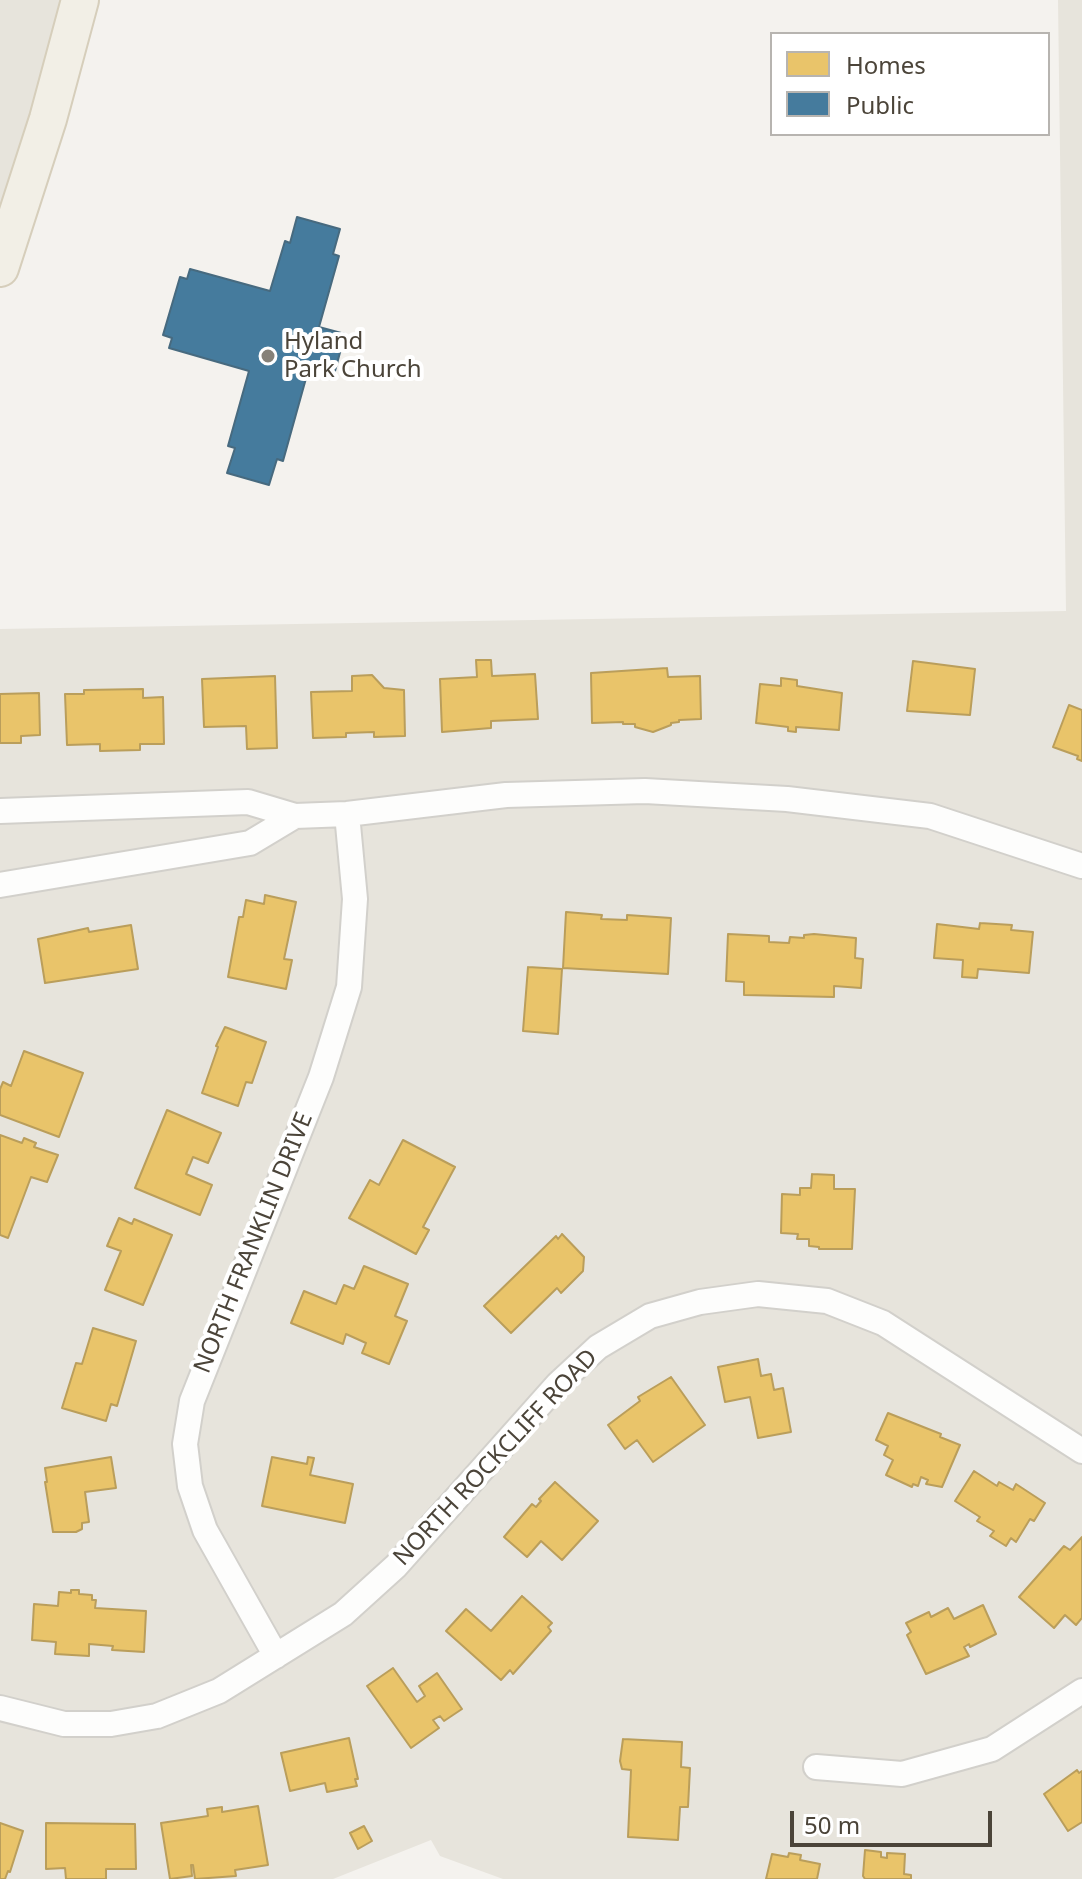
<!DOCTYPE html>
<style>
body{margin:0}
#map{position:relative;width:1082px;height:1879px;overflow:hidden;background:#f4f2ee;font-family:"Noto Sans",sans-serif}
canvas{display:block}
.legend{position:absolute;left:770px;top:32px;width:280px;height:104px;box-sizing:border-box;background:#fff;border:2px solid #b7b4b0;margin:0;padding:10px 14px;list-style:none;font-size:24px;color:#4b4439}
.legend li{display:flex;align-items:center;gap:16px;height:40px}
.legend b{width:40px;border:2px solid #b7b4b0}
.scale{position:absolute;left:790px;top:1811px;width:202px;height:36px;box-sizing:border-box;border:4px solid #4b4439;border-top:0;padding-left:10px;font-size:24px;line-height:28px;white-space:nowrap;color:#4b4439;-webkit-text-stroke:6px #fff;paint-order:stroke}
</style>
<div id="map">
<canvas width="1082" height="1879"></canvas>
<ul class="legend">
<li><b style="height:22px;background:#e9c46a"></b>Homes</li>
<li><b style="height:22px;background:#457b9d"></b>Public</li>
</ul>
<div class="scale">50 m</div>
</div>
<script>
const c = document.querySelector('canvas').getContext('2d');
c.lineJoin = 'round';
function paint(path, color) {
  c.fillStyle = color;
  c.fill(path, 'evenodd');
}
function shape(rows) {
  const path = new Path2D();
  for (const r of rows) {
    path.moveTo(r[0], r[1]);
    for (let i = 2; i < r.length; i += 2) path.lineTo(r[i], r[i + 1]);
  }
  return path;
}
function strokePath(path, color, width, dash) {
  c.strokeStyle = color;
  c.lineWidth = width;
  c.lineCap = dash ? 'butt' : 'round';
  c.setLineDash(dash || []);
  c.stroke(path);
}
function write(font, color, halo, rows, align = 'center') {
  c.font = font + ' "Noto Sans",sans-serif';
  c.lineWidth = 8;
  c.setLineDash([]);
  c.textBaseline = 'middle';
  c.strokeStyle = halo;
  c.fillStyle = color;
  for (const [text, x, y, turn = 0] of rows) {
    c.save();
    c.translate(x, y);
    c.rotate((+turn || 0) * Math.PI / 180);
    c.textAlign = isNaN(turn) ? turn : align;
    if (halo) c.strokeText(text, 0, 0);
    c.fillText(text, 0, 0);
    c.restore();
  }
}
paint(shape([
 [0,0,80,0,0,268],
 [1058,0,1082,0,1082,1879,503,1879,440,1856,431,1840,333,1879,0,1879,0,629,1066,611]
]), '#e7e4dc');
const homes = shape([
 [476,660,491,660,492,676,535,674,538,719,491,721,491,728,442,732,440,679,477,677,476,660],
 [913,661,975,669,970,715,907,711,913,661],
 [667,668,668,677,700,676,701,719,679,720,679,722,671,723,671,725,653,732,635,727,635,724,623,724,623,722,592,723,591,673,667,668],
 [372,675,384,688,404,690,405,736,374,737,374,732,346,733,346,737,313,738,311,692,352,691,352,676,372,675],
 [275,676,277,748,247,749,246,726,204,727,202,679,275,676],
 [781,678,797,680,797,686,842,693,839,730,796,727,796,732,788,731,788,727,756,723,760,684,781,686,781,678],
 [143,689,143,698,163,697,164,744,140,744,140,750,100,751,100,744,67,745,65,694,84,694,84,690,143,689],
 [39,693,40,735,21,736,21,743,0,743,0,694,39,693],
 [1069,705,1082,710,1082,761,1077,759,1078,756,1053,747,1069,705],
 [265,895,296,902,284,959,292,960,286,989,228,977,239,917,243,917,246,900,264,904,265,895],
 [566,912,602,915,601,919,627,920,627,915,671,918,668,974,563,968,566,912],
 [980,923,1012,925,1011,930,1033,932,1029,973,978,969,977,978,962,977,963,960,934,958,937,924,979,929,980,923],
 [131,925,138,969,45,983,38,939,88,928,89,932,131,925],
 [728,934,769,936,769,942,789,943,790,937,804,938,804,935,814,934,856,938,855,958,863,959,861,988,834,986,834,997,744,995,744,982,726,981,728,934],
 [528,967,562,969,558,1034,523,1031,528,967],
 [225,1027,266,1042,252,1083,246,1082,238,1106,202,1093,218,1047,216,1046,225,1027],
 [24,1051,83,1073,59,1137,0,1115,0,1089,3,1082,11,1086,24,1051],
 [167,1110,221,1133,208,1163,193,1157,186,1174,212,1185,200,1215,135,1188,167,1110],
 [0,1135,22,1143,24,1138,36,1143,34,1147,58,1155,47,1182,31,1177,8,1238,0,1235,0,1135],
 [403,1140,455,1167,423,1227,429,1230,416,1254,349,1218,370,1180,379,1185,403,1140],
 [812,1174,834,1175,834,1189,855,1189,852,1249,819,1249,819,1247,809,1246,809,1239,797,1239,798,1234,781,1233,782,1194,800,1195,800,1188,811,1188,812,1174],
 [119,1218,132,1224,134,1219,172,1235,143,1305,105,1290,121,1251,107,1246,119,1218],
 [562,1234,584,1257,583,1271,561,1293,557,1288,511,1333,484,1306,556,1236,558,1239,562,1234],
 [364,1266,408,1284,395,1316,407,1321,389,1364,362,1353,366,1343,346,1334,343,1344,291,1323,304,1291,336,1304,344,1285,354,1289,364,1266],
 [93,1328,136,1341,117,1406,111,1404,106,1421,62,1408,76,1363,82,1364,93,1328],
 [758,1359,761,1376,771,1374,774,1390,783,1388,791,1432,758,1438,750,1397,725,1402,718,1367,758,1359],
 [671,1377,705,1425,653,1462,637,1440,625,1449,608,1425,640,1401,638,1397,671,1377],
 [888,1413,941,1434,940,1437,960,1445,942,1487,926,1484,928,1480,921,1477,918,1486,913,1484,912,1487,886,1475,893,1460,884,1455,888,1446,876,1440,888,1413],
 [111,1457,116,1488,85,1492,89,1522,82,1523,82,1529,76,1532,53,1532,45,1482,47,1482,45,1468,111,1457],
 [272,1457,307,1464,308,1457,314,1458,310,1475,353,1484,345,1523,262,1506,272,1457],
 [974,1471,997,1486,999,1482,1013,1490,1016,1484,1045,1503,1034,1521,1030,1519,1016,1542,1011,1538,1006,1546,990,1536,994,1531,977,1521,980,1517,955,1501,974,1471],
 [555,1482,598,1521,562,1560,541,1541,527,1557,504,1537,532,1504,536,1507,541,1501,539,1499,555,1482],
 [1082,1537,1082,1618,1076,1625,1065,1615,1054,1628,1019,1597,1064,1546,1070,1550,1082,1537],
 [71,1590,79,1590,79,1594,92,1595,92,1600,96,1600,95,1608,146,1611,144,1652,112,1650,113,1646,89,1644,89,1656,55,1654,56,1642,32,1640,34,1604,58,1606,59,1592,71,1593,71,1590],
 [522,1596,552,1623,548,1627,551,1631,513,1674,510,1670,501,1680,446,1631,466,1609,491,1631,522,1596],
 [983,1605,996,1634,970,1647,969,1644,964,1647,969,1656,926,1674,907,1635,911,1632,906,1623,929,1612,931,1617,948,1608,954,1619,983,1605],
 [393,1668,417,1702,425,1696,419,1686,437,1673,462,1709,444,1721,440,1716,433,1720,439,1728,411,1748,367,1686,393,1668],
 [349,1738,358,1779,355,1779,357,1786,327,1792,325,1783,290,1791,281,1753,349,1738],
 [623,1739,682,1742,681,1767,690,1768,688,1807,680,1807,678,1840,628,1837,631,1770,622,1769,620,1761,623,1739],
 [1077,1770,1079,1773,1082,1771,1082,1822,1068,1831,1044,1794,1077,1770],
 [258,1806,268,1865,235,1870,236,1876,195,1879,193,1865,191,1865,192,1876,170,1879,161,1823,208,1816,207,1809,222,1807,222,1812,258,1806],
 [0,1823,23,1831,10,1872,8,1871,5,1879,0,1879,0,1823],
 [46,1823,135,1824,136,1869,106,1869,106,1879,66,1879,65,1868,46,1869,46,1823],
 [364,1826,372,1841,358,1849,350,1833,364,1826],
 [865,1850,881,1852,881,1857,887,1858,887,1853,905,1854,904,1874,911,1875,911,1879,865,1879,863,1876,865,1850],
 [789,1853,801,1855,800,1860,820,1864,817,1879,766,1879,772,1854,788,1857,789,1853]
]);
paint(homes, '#e9c46a');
strokePath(homes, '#ba9e5b', 2);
const public = shape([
 [297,217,340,229,333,254,339,256,319,327,345,334,335,371,310,364,283,461,277,459,269,485,227,473,235,448,228,446,249,371,169,348,172,338,163,335,180,277,187,279,190,269,270,291,285,241,290,243,297,217]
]);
paint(public, '#457b9d');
strokePath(public, '#476a7f', 2);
const minor = shape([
 [0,811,248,802,295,816,347,814,506,795,645,791,787,799,930,816,1082,866],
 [0,885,250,843,295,816],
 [276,1656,205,1530,190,1486,185,1444,192,1401,321,1077,349,987,355,899,347,814],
 [0,1708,64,1724,111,1724,157,1716,219,1691,343,1614,396,1566,558,1384,598,1347,650,1316,700,1302,758,1294,827,1301,883,1323,1082,1451],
 [816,1767,902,1774,992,1749,1082,1691]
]);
const primary = shape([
 [0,268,48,119,80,0]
]);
strokePath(minor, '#d2d0cb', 28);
strokePath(primary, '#d6cebb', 40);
strokePath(minor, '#fdfdfc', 24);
strokePath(primary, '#f2efe6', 36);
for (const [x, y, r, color] of [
 [268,356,8,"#868178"]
]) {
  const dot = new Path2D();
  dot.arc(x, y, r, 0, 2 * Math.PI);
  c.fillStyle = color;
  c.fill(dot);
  strokePath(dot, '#fff', 3);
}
write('24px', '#4b4439', '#fff', [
 ["Hyland",284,342],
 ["Park Church",284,370]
], 'left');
write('24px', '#4b4439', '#fff', [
 ["NORTH FRANKLIN DRIVE",254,1243,-68],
 ["NORTH ROCKCLIFF ROAD",496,1458,-47]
]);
</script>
